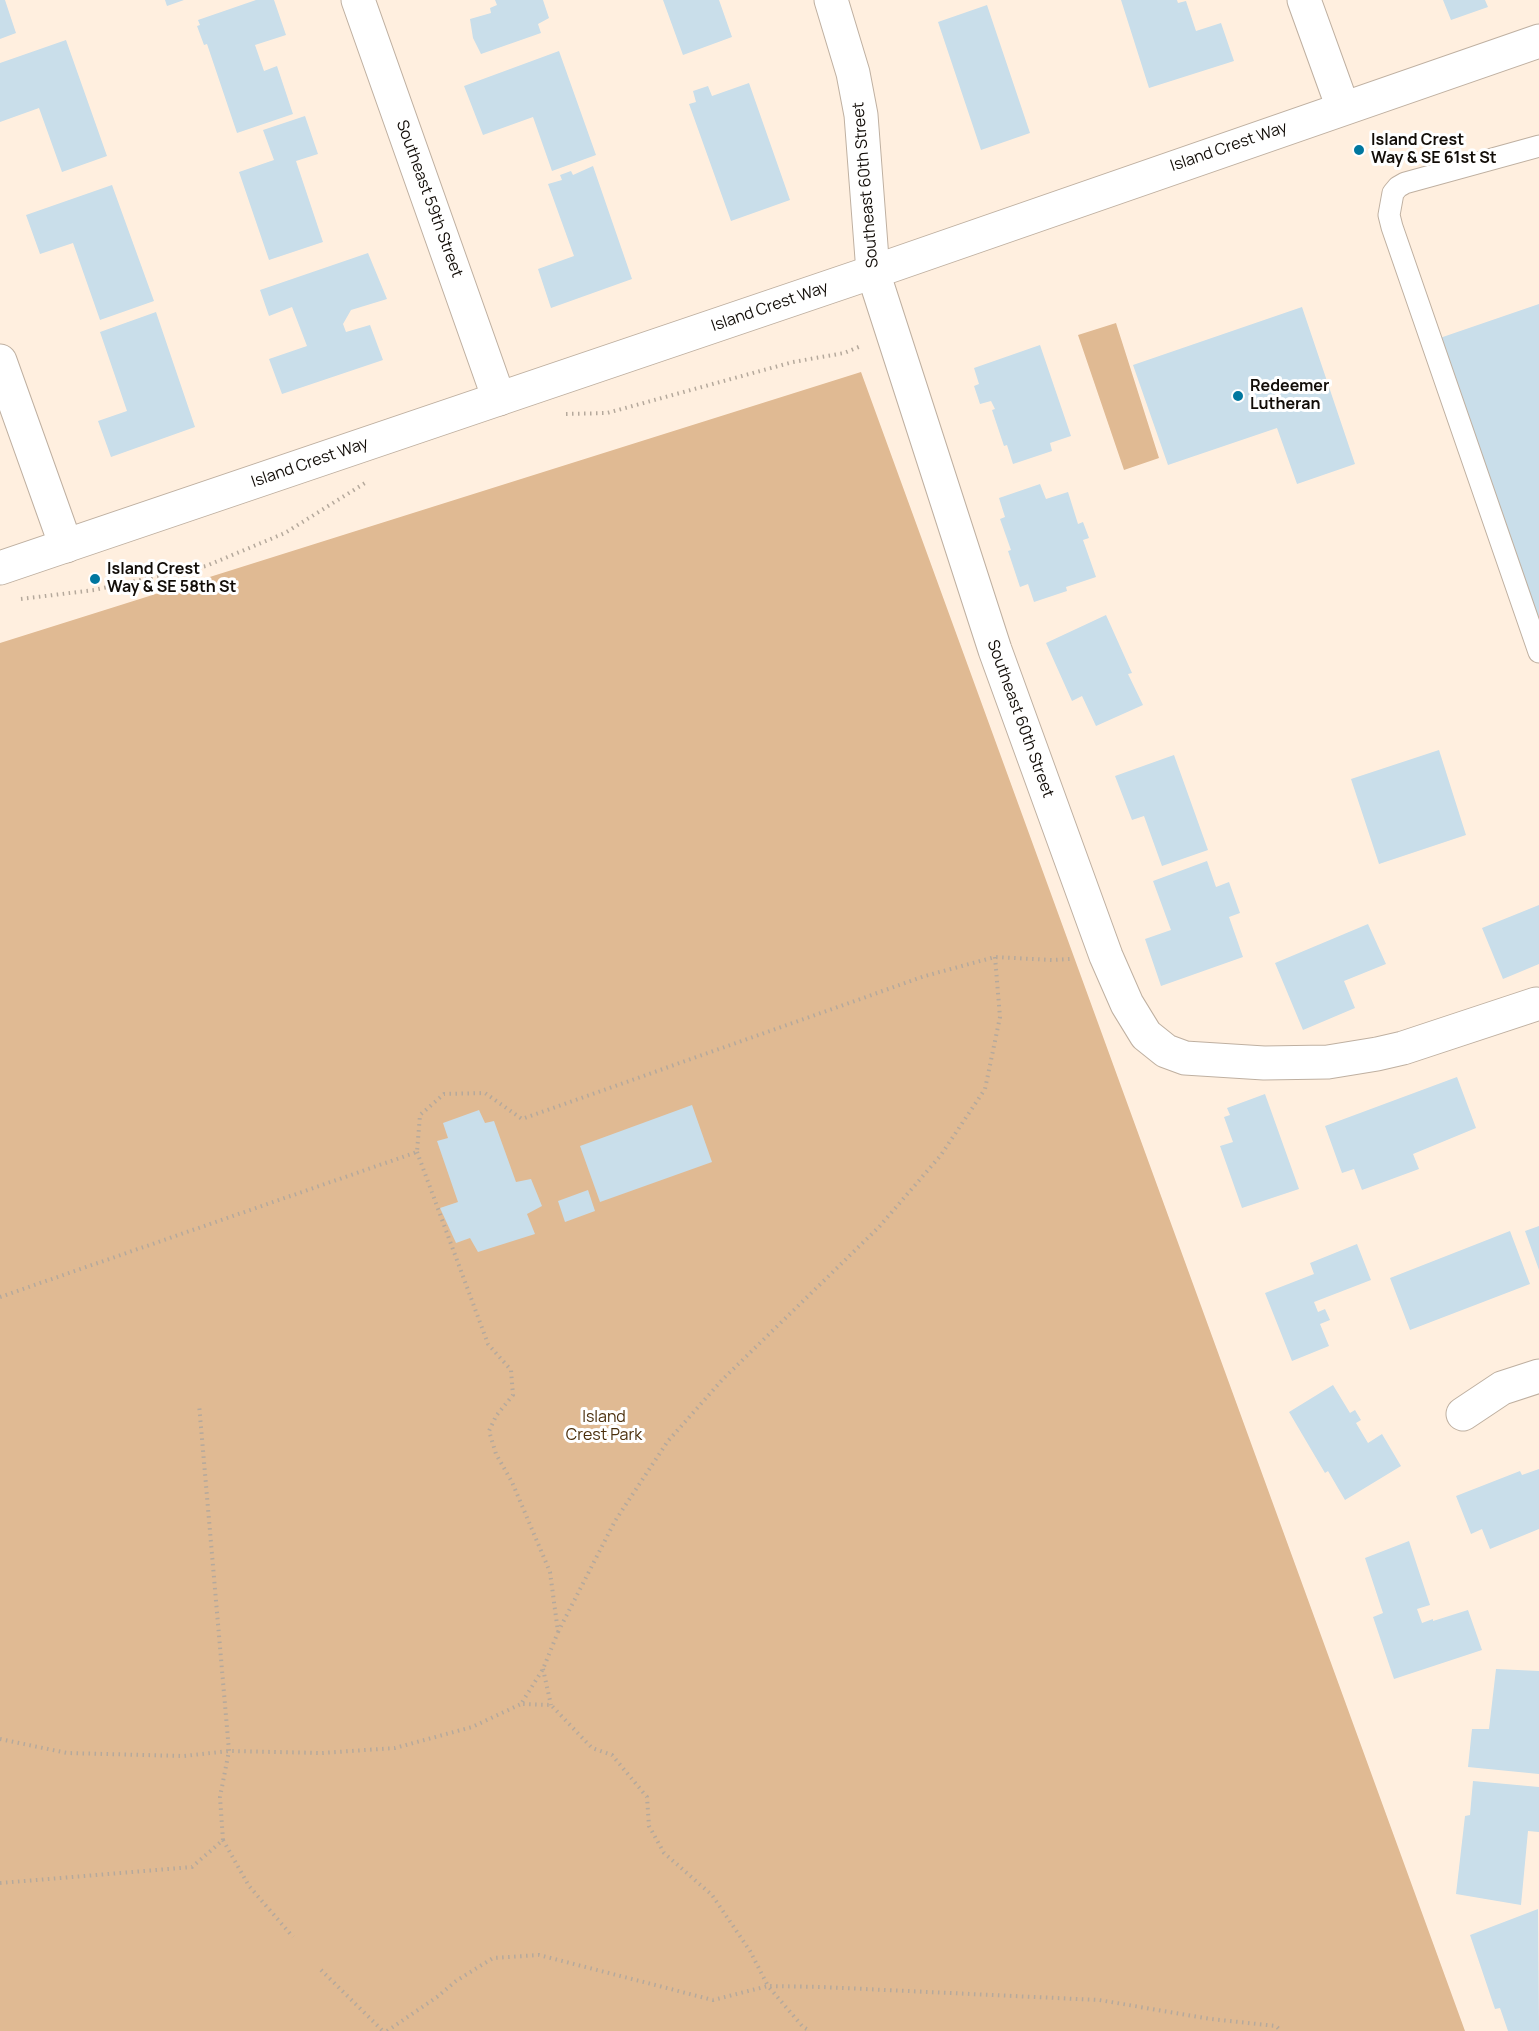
<!DOCTYPE html>
<style>
body{margin:0}
canvas{display:block;background:#ffefdf}
</style>
<canvas width="1539" height="2031"></canvas>
<script>
const c = document.querySelector('canvas').getContext('2d');
c.lineJoin = 'round';
function paint(path, color) {
  c.fillStyle = color;
  c.fill(path, 'evenodd');
}
function shape(rows) {
  const path = new Path2D();
  for (const r of rows) {
    path.moveTo(r[0], r[1]);
    for (let i = 2; i < r.length; i += 2) path.lineTo(r[i], r[i + 1]);
  }
  return path;
}
function strokePath(path, color, width, dash) {
  c.strokeStyle = color;
  c.lineWidth = width;
  c.lineCap = dash ? 'butt' : 'round';
  c.setLineDash(dash || []);
  c.stroke(path);
}
function write(font, color, halo, rows, align = 'center') {
  c.font = font + ' Manrope,sans-serif';
  c.lineWidth = 6;
  c.setLineDash([]);
  c.textBaseline = 'middle';
  c.strokeStyle = halo;
  c.fillStyle = color;
  for (const [text, x, y, turn = 0] of rows) {
    c.save();
    c.translate(x, y);
    c.rotate((+turn || 0) * Math.PI / 180);
    c.textAlign = isNaN(turn) ? turn : align;
    if (halo) c.strokeText(text, 0, 0);
    c.fillText(text, 0, 0);
    c.restore();
  }
}
paint(shape([
 [1116,323,1159,458,1124,470,1078,335],
 [861,372,1465,2031,0,2031,0,643]
]), '#e0ba93');
paint(shape([
 [0,0,5,0,16,33,0,39],
 [165,0,184,0,167,6],
 [256,0,274,0,286,35,255,45,264,71,277,66,293,114,237,133,207,44,204,45,197,26,200,25,198,20],
 [495,0,543,0,549,18,538,24,541,33,481,54,473,38,470,19,491,13,490,8,497,5],
 [663,0,719,0,732,37,683,55],
 [1121,0,1177,0,1178,3,1186,1,1196,31,1221,23,1234,61,1149,88],
 [1443,0,1485,0,1488,7,1451,20],
 [987,5,1030,133,981,150,938,22],
 [66,40,107,156,62,172,39,108,0,122,0,63],
 [559,51,596,155,552,171,533,117,483,135,464,86],
 [749,83,790,200,731,221,689,104,696,102,693,91,708,86,712,96],
 [305,116,318,154,296,161,323,242,269,260,239,172,274,160,263,130],
 [593,166,632,279,551,308,538,269,574,256,548,184,562,180,560,175,571,171,573,175],
 [112,185,154,301,100,320,73,243,40,254,26,215],
 [368,253,387,299,351,310,343,324,346,332,370,325,383,360,282,394,269,359,307,346,292,307,269,316,260,290],
 [1539,304,1539,627,1434,340],
 [1302,307,1355,464,1297,484,1277,428,1168,465,1133,365],
 [156,312,195,427,111,457,98,421,127,411,100,332],
 [1040,345,1071,436,1050,443,1052,451,1013,464,1007,445,1004,446,992,410,995,409,991,401,980,404,974,386,979,384,974,368],
 [1040,484,1046,499,1068,492,1078,524,1083,522,1089,538,1083,540,1096,577,1066,587,1067,591,1034,602,1028,584,1020,587,1008,551,1011,550,1000,519,1005,517,999,498],
 [1106,615,1132,673,1128,674,1143,705,1096,726,1082,696,1072,701,1046,643],
 [1439,750,1466,835,1379,864,1351,779],
 [1174,755,1208,850,1162,866,1144,816,1132,820,1115,776],
 [1207,861,1216,887,1229,882,1240,913,1229,917,1243,957,1161,986,1145,939,1171,930,1153,881],
 [1539,905,1539,964,1503,979,1482,928],
 [1368,924,1386,964,1344,981,1355,1008,1303,1030,1275,963],
 [1457,1077,1476,1128,1413,1154,1419,1169,1362,1190,1354,1169,1342,1173,1325,1126],
 [1265,1094,1299,1189,1242,1208,1220,1146,1233,1142,1224,1117,1230,1115,1227,1108],
 [692,1105,712,1162,600,1202,580,1146],
 [479,1110,485,1123,494,1121,516,1182,531,1179,542,1206,527,1214,535,1234,478,1252,470,1238,456,1243,440,1208,458,1202,437,1141,448,1138,443,1123],
 [588,1190,595,1211,565,1222,558,1201],
 [1539,1226,1539,1270,1525,1231],
 [1510,1231,1530,1284,1410,1330,1390,1278],
 [1357,1244,1371,1280,1314,1302,1318,1312,1325,1309,1330,1320,1320,1324,1329,1346,1292,1361,1265,1293,1314,1274,1310,1263],
 [1333,1385,1350,1413,1355,1410,1361,1420,1356,1423,1368,1443,1382,1434,1401,1466,1345,1500,1328,1471,1325,1473,1289,1412],
 [1539,1469,1539,1529,1490,1549,1482,1529,1471,1534,1456,1496,1520,1471,1522,1475],
 [1409,1541,1430,1605,1417,1609,1422,1623,1433,1619,1433,1621,1468,1610,1482,1650,1394,1679,1373,1617,1383,1613,1365,1558],
 [1496,1669,1539,1671,1539,1774,1468,1767,1472,1729,1489,1729],
 [1473,1781,1539,1787,1539,1832,1528,1831,1521,1905,1456,1894,1465,1816,1470,1815],
 [1538,1909,1539,2031,1508,2031,1500,2008,1495,2009,1470,1935]
]), '#c9deea');
const service = shape([
 [1539,146,1405,183,1398,187,1393,193,1389,215,1392,227,1539,652]
]);
const minor = shape([
 [358,0,499,399],
 [831,0,853,73,861,115,873,272,995,650,1106,956,1127,1004,1146,1035,1166,1051,1185,1058,1264,1063,1328,1062,1377,1054,1403,1048,1536,1004],
 [1304,0,1343,108],
 [0,361,66,546],
 [1463,1414,1502,1388,1539,1376]
]);
const secondary = shape([
 [0,568,873,272,1539,41]
]);
strokePath(service, '#bfb0a1', 23);
strokePath(minor, '#bfb0a1', 35);
strokePath(secondary, '#bfb0a1', 35);
strokePath(shape([
 [566,414,607,413,793,362,844,353,861,346],
 [21,599,94,590,206,566,285,533,365,483],
 [417,1152,488,1344,511,1370,513,1395,496,1416,489,1431,496,1454,512,1482,550,1572,558,1632,543,1669,521,1704,551,1705,592,1748,612,1755,647,1797,649,1826,664,1853,712,1895,750,1951,768,1986,822,1987,1099,2000,1211,2019,1276,2026,1281,2031],
 [0,1297,417,1152,420,1115,444,1094,485,1093,522,1119,925,976,995,957,1052,960,1070,959],
 [558,1632,615,1521,668,1441,722,1380,879,1227,941,1155,985,1089,1000,1017,995,957],
 [543,1669,551,1705],
 [0,1739,67,1753,184,1756,229,1751,322,1753,395,1748,472,1727,521,1704],
 [223,1840,249,1886,293,1937],
 [0,1883,192,1867,223,1840,220,1797,229,1751,199,1404],
 [321,1970,383,2031],
 [387,2031,437,1997,456,1981,493,1958,539,1955,713,2000,768,1986,803,2027,810,2031]
]), '#b5a99c', 4, [1.5, 4.5]);
strokePath(service, '#fff', 21);
strokePath(minor, '#fff', 33);
strokePath(secondary, '#fff', 33);
for (const [x, y, r, color] of [
 [1359,150,6,"#00779f"],
 [1238,396,6,"#00779f"],
 [95,579,6,"#00779f"]
]) {
  const dot = new Path2D();
  dot.arc(x, y, r, 0, 2 * Math.PI);
  c.fillStyle = color;
  c.fill(dot);
  strokePath(dot, '#fff', 2);
}
write('bold 16px', '#120d08', '#fff', [
 ["Island Crest",1371,141],
 ["Way & SE 61st St",1371,159],
 ["Redeemer",1250,387],
 ["Lutheran",1250,405],
 ["Island Crest",107,570],
 ["Way & SE 58th St",107,588]
], 'left');
write('16px', '#120d08', '#fff', [
 ["Island Crest Way",1229,147,-19],
 ["Southeast 60th Street",866,185,-95],
 ["Southeast 59th Street",429,199,70],
 ["Island Crest Way",770,307,-19],
 ["Island Crest Way",310,463,-19],
 ["Southeast 60th Street",1020,719,70]
]);
write('16px', '#4a2e0b', '#fff', [
 ["Island",604,1418],
 ["Crest Park",604,1436]
]);
</script>
